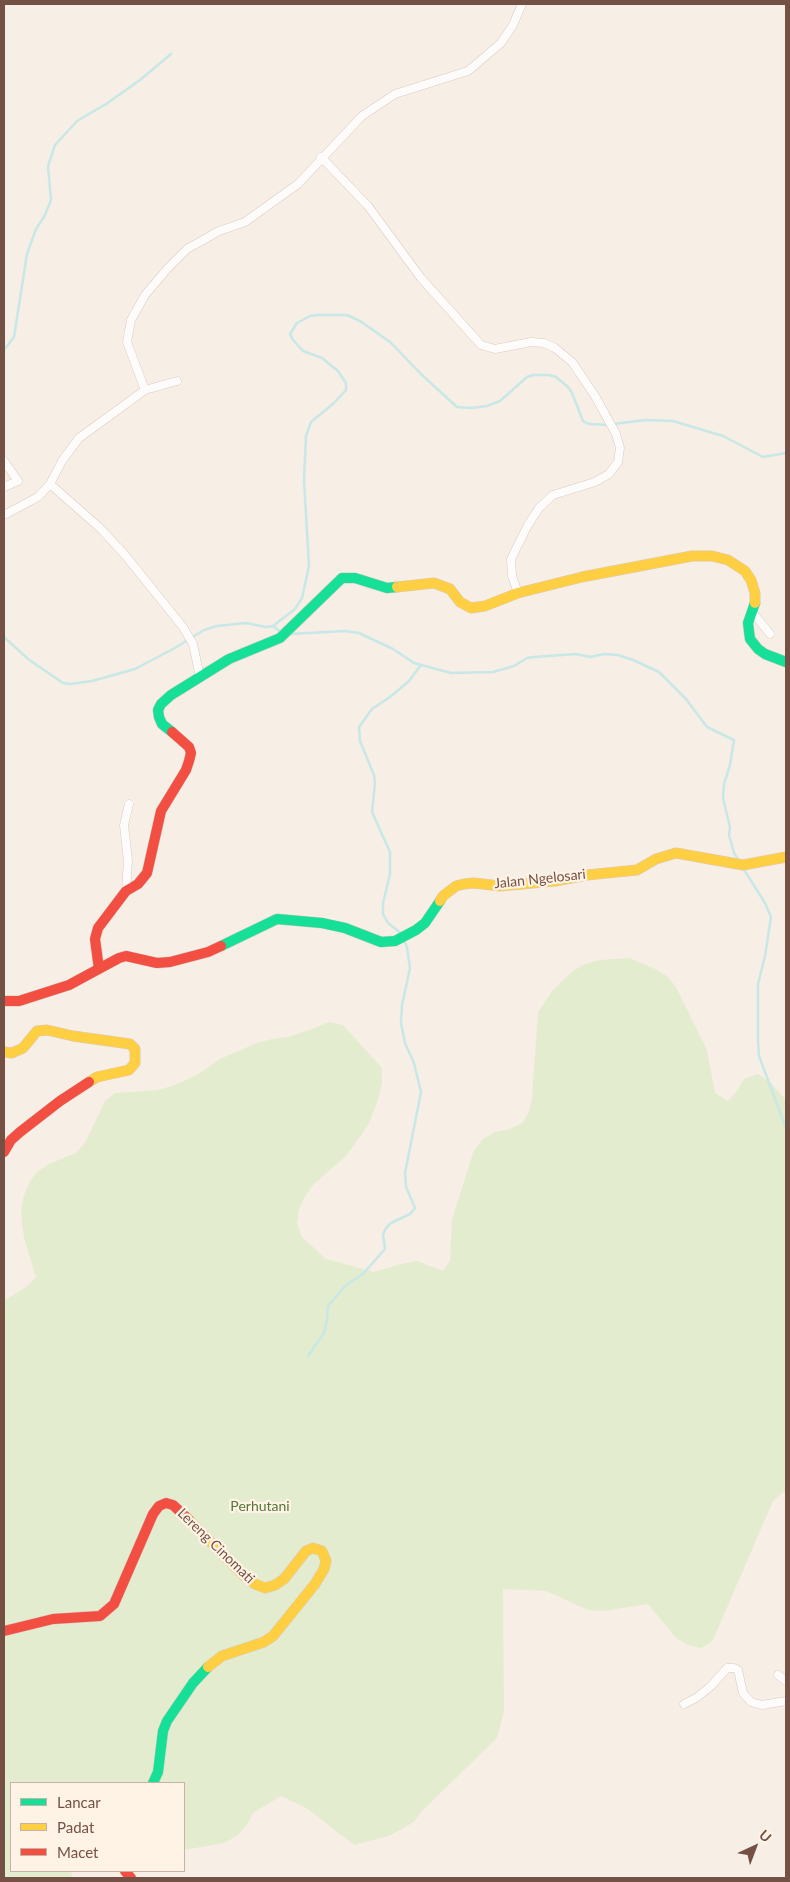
<!DOCTYPE html>
<style>
body{margin:0}
#map{position:relative;width:790px;height:1882px;overflow:hidden;background:#f7eee5;font-family:Lato,sans-serif}
canvas{display:block}
.frame{position:absolute;inset:0;border:5px solid #755145;pointer-events:none}
.legend{position:absolute;left:10px;top:1782px;width:175px;height:90px;box-sizing:border-box;background:#fff3e6;border:1px solid #c8b2a6;margin:0;padding:6px 9px;list-style:none;font-size:15px;color:#755145}
.legend li{display:flex;align-items:center;gap:10px;height:25px}
.legend b{width:25px;border:1px solid #c8b2a6}
.north{position:absolute;left:730px;top:1822px;width:50px;height:50px;-webkit-text-stroke:4px #fff3e6;paint-order:stroke;rotate:43deg;font-size:14px;font-weight:700;line-height:20px;text-align:center;color:#755145}
.north::after{content:'';display:block;margin:auto;width:18px;height:22px;background:#755145;clip-path:polygon(50% 0,100% 100%,50% 72%,0 100%)}
</style>
<div id="map">
<canvas width="790" height="1882"></canvas>
<div class="frame"></div>
<ul class="legend">
<li><b style="height:6px;background:#16e098"></b>Lancar</li>
<li><b style="height:6px;background:#ffcf43"></b>Padat</li>
<li><b style="height:6px;background:#f24e42"></b>Macet</li>
</ul>
<div class="north">U</div>
</div>
<script>
const c = document.querySelector('canvas').getContext('2d');
c.lineJoin = 'round';
function paint(path, color) {
  c.fillStyle = color;
  c.fill(path, 'evenodd');
}
function shape(rows) {
  const path = new Path2D();
  for (const r of rows) {
    path.moveTo(r[0], r[1]);
    for (let i = 2; i < r.length; i += 2) path.lineTo(r[i], r[i + 1]);
  }
  return path;
}
function strokePath(path, color, width, dash) {
  c.strokeStyle = color;
  c.lineWidth = width;
  c.lineCap = dash ? 'butt' : 'round';
  c.setLineDash(dash || []);
  c.stroke(path);
}
function write(font, color, halo, rows, align = 'center') {
  c.font = font + ' Lato,sans-serif';
  c.lineWidth = 4.5;
  c.setLineDash([]);
  c.textBaseline = 'middle';
  c.strokeStyle = halo;
  c.fillStyle = color;
  for (const [text, x, y, turn = 0] of rows) {
    c.save();
    c.translate(x, y);
    c.rotate((+turn || 0) * Math.PI / 180);
    c.textAlign = isNaN(turn) ? turn : align;
    if (halo) c.strokeText(text, 0, 0);
    c.fillText(text, 0, 0);
    c.restore();
  }
}
paint(shape([
 [629,958,655,969,667,976,676,987,707,1050,715,1093,728,1101,737,1091,744,1079,758,1074,770,1082,786,1100,786,1490,773,1501,713,1640,702,1648,688,1645,676,1638,648,1604,603,1611,588,1610,546,1591,503,1589,504,1711,497,1738,422,1811,414,1822,389,1836,354,1845,308,1809,281,1796,253,1813,247,1825,237,1836,224,1843,184,1850,184,1783,11,1783,11,1871,71,1871,72,1878,4,1878,4,1301,26,1287,36,1277,24,1238,22,1223,21,1209,24,1195,29,1183,37,1172,49,1164,76,1153,85,1143,105,1101,115,1093,158,1090,172,1086,197,1075,220,1059,257,1043,272,1039,288,1037,315,1028,329,1022,343,1025,382,1068,382,1083,379,1097,369,1123,362,1134,346,1156,314,1184,305,1196,299,1210,297,1224,302,1237,326,1259,374,1272,401,1264,417,1261,443,1271,450,1260,452,1219,474,1150,483,1139,495,1132,510,1129,523,1123,529,1111,532,1098,538,1012,553,990,573,971,585,964,600,960]
]), '#e4eccf');
strokePath(shape([
 [4,350,14,337,27,254,36,229,44,217,51,200,48,166,55,145,77,121,106,104,140,80,171,54],
 [614,424,645,420,673,421,723,436,763,457,786,453],
 [273,626,295,609,302,598,309,566,304,480,306,436,311,422,334,403,346,390,346,383,338,371,322,358,303,351,293,340,290,334,297,323,310,316,317,315,347,315,360,321,390,342,422,375,457,407,471,408,487,406,500,401,527,377,533,375,549,375,556,377,568,387,572,393,583,421,589,424,608,425],
 [290,634,345,631,359,633,393,649,414,663,451,673,493,672,514,666,527,658,534,657,576,654,590,657,604,654,618,655,633,660,659,672,686,699,707,727,734,740,730,765,724,784,723,798,730,827,729,835,734,853,739,861],
 [4,637,28,659,63,683,70,684,92,681,135,669,173,649,204,630,217,626,246,623,266,627,273,626,282,633],
 [743,868,765,903,771,917,765,956,758,984,758,1041,759,1056,786,1128],
 [402,934,388,923,383,914,383,903,390,874,390,852,372,812,375,783,374,775,360,741,359,727,372,709,390,697,409,681,421,665],
 [308,1356,324,1333,327,1319,328,1306,345,1286,363,1274,385,1249,383,1234,386,1228,391,1223,410,1214,415,1208,406,1187,405,1173,421,1092,414,1063,405,1043,401,1023,402,1005,410,968,407,948,404,939]
]), '#c7e8e7', 2.5);
const street = shape([
 [321,157,368,206,421,278,481,345,495,349,531,342,544,343,555,348,572,362,595,396,616,434,620,448,618,462,609,474,595,482,553,495,539,508,528,525,511,559,512,576,518,593],
 [145,390,127,342,131,320,145,295,168,268,187,249,219,231,245,222,298,184,362,116,395,94,468,71,501,43,513,25,522,4],
 [4,461,18,481,4,487],
 [50,484,100,528,125,555,183,627,193,644,200,677],
 [4,515,38,497,50,484,62,461,79,438,145,390,177,381],
 [753,613,770,634],
 [126,891,128,861,124,825,129,804],
 [778,1675,786,1681],
 [684,1704,696,1698,711,1686,727,1668,734,1668,738,1670,743,1693,751,1702,762,1705,786,1701]
]);
const fast = shape([
 [755,603,748,623,750,639,758,649,765,654,786,662],
 [172,732,162,724,159,717,158,710,161,704,171,695,229,659,280,638,342,578,355,578,387,588,397,587],
 [221,946,277,919,322,923,345,928,381,942,395,941,416,930,425,923,440,901],
 [153,1783,158,1772,163,1731,167,1721,193,1683,208,1667]
]);
const slow = shape([
 [397,587,434,583,450,589,460,602,471,608,485,606,518,593,582,577,692,556,712,556,728,560,745,571,751,580,755,593,755,603],
 [440,901,443,896,456,886,464,884,474,883,500,886,555,881,587,875,637,870,656,859,676,853,743,865,786,857],
 [4,1052,12,1053,23,1048,37,1031,47,1030,73,1036,130,1044,135,1049,135,1063,129,1070,97,1077,89,1082],
 [189,1520,243,1575,255,1584,265,1588,275,1585,284,1579,306,1551,313,1548,322,1551,326,1561,324,1569,315,1584,273,1636,264,1642,222,1656,208,1667]
]);
const jam = shape([
 [99,969,95,939,98,928,126,891,138,884,147,873,161,811,186,770,189,761,191,753,189,747,172,732],
 [4,1001,19,1001,69,985,119,958,126,956,157,963,170,962,208,952,221,946],
 [4,1152,11,1140,20,1132,60,1101,89,1082],
 [4,1631,53,1619,100,1616,114,1604,153,1514,159,1506,166,1503,173,1505,189,1520],
 [125,1871,131,1878]
]);
strokePath(street, '#d8cbc4', 9);
strokePath(fast, '#d7c9c2', 11);
strokePath(slow, '#d7c9c2', 11);
strokePath(jam, '#d7c9c2', 11);
strokePath(street, '#fefcfb', 8);
strokePath(fast, '#16e098', 10);
strokePath(slow, '#ffcf43', 10);
strokePath(jam, '#f24e42', 10);
write('14px', '#755145', '#fff3e6', [
 ["Jalan Ngelosari",540,879,-6],
 ["Lereng Cinomati",216,1546,44]
]);
write('14px', '#52763a', '#fff3e6', [
 ["Perhutani",260,1506]
]);
</script>
